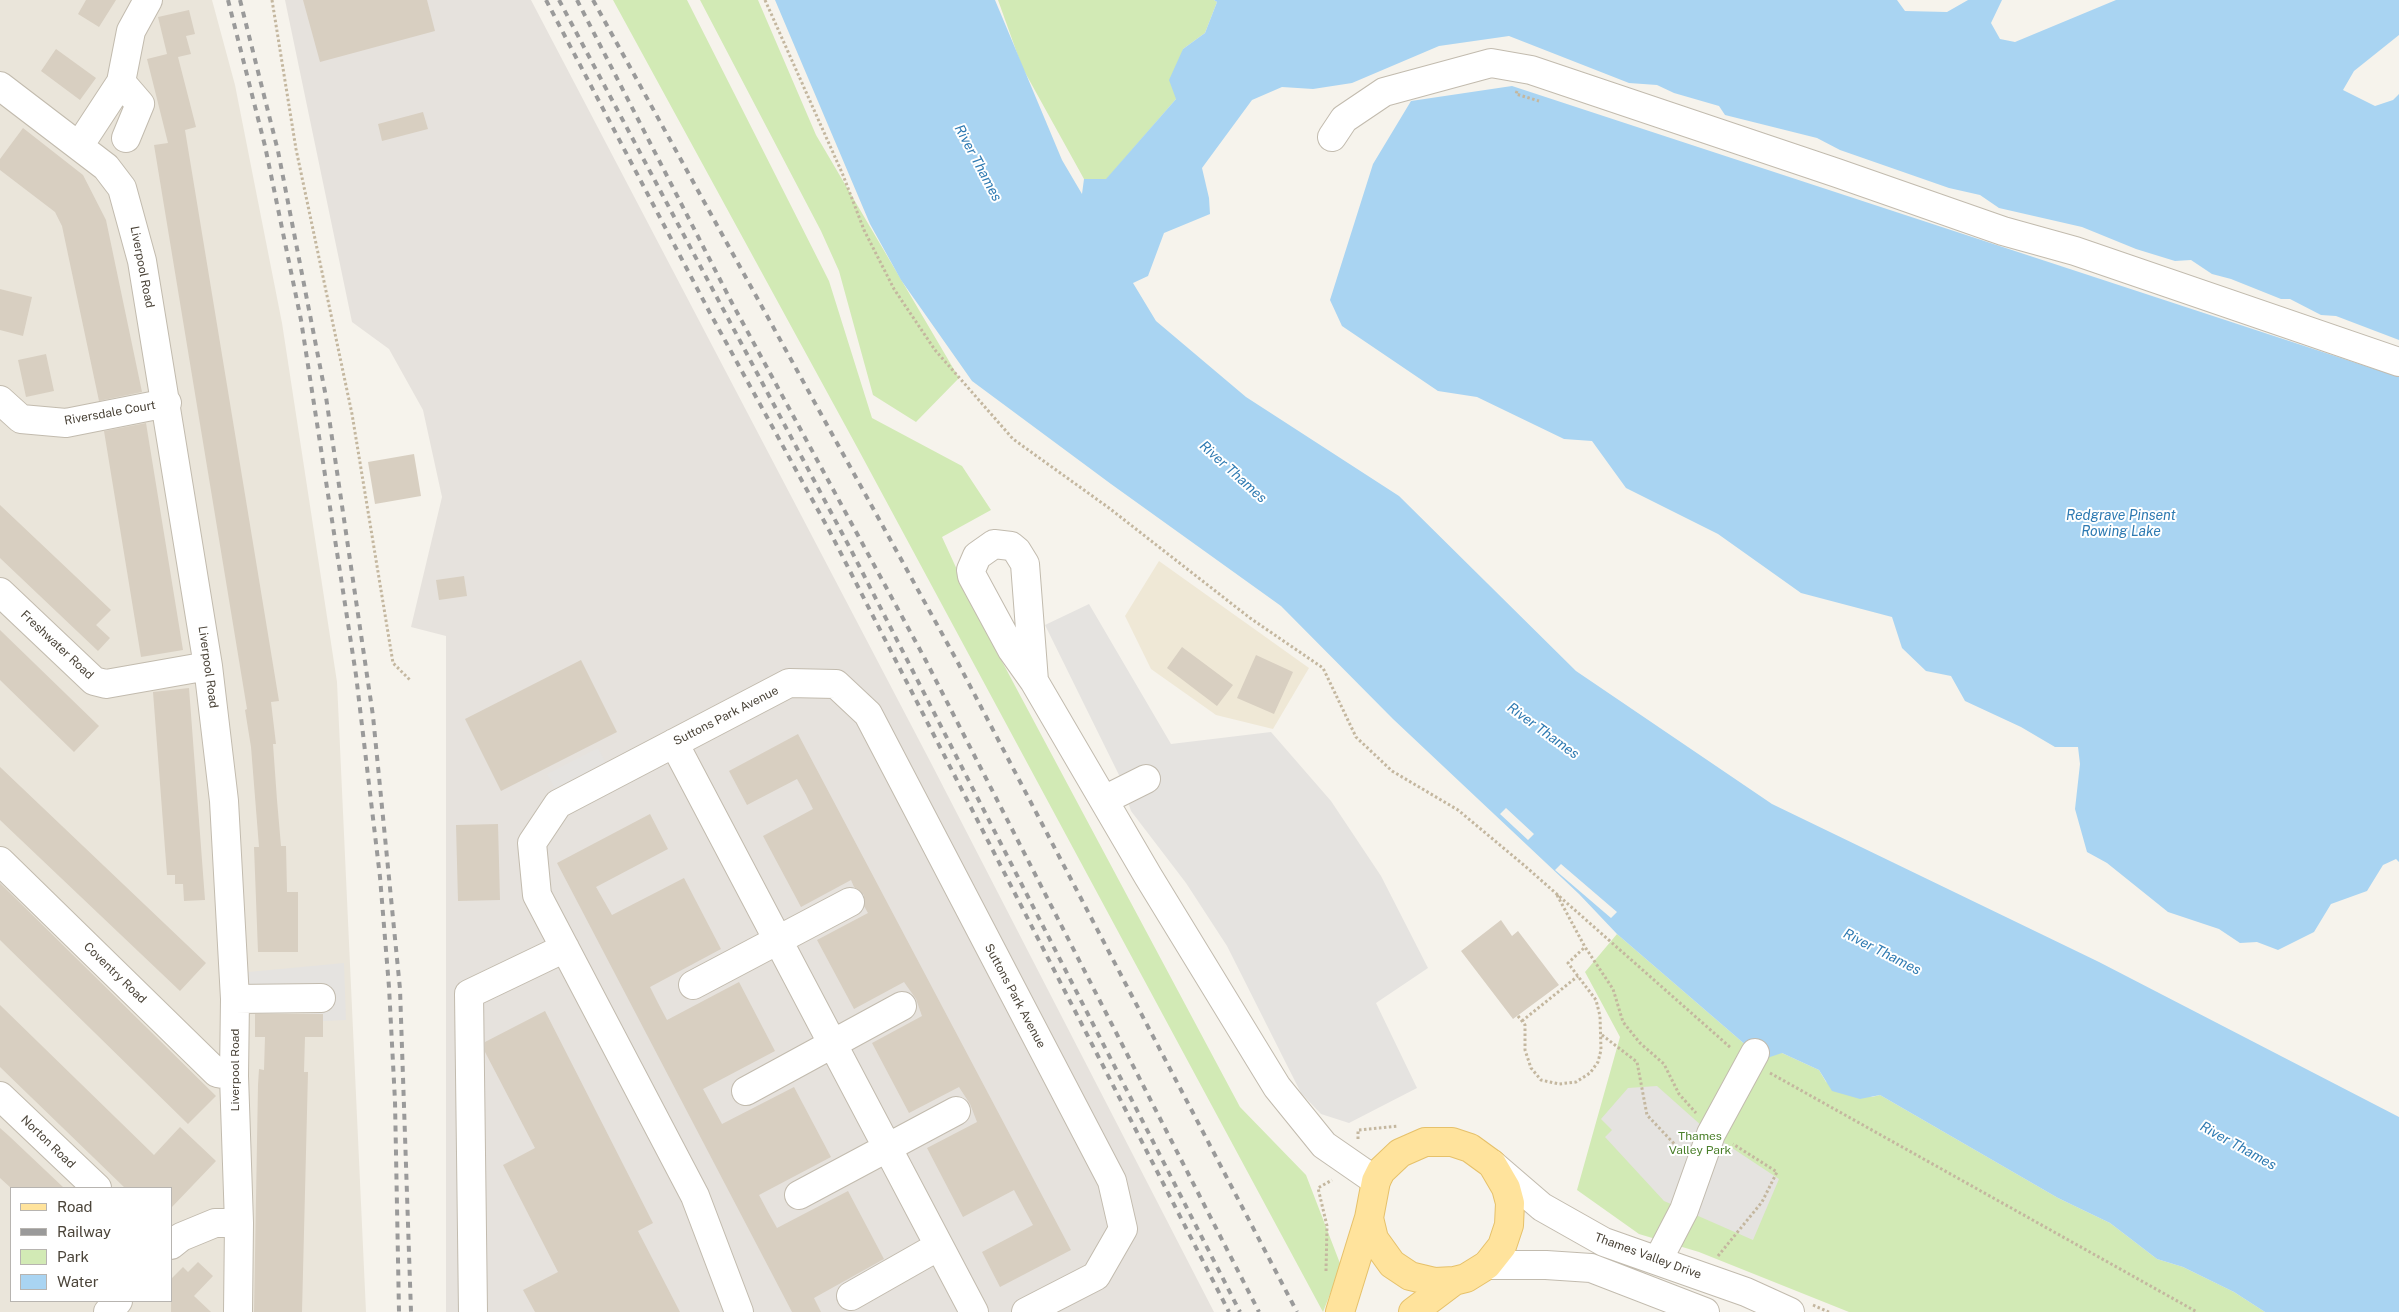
<!DOCTYPE html>
<style>
body{margin:0}
#map{position:relative;width:2399px;height:1312px;overflow:hidden;background:#f6f3ec;font-family:"Public Sans",sans-serif}
canvas{display:block}
.legend{position:absolute;left:10px;top:1187px;width:162px;height:115px;box-sizing:border-box;background:#fff;border:1px solid #b7b4b0;margin:0;padding:6px 9px;list-style:none;font-size:15px;color:#4b4439}
.legend li{display:flex;align-items:center;gap:10px;height:25px}
.legend b{width:25px;border:1px solid #b7b4b0}
</style>
<div id="map">
<canvas width="2399" height="1312"></canvas>
<ul class="legend">
<li><b style="height:6px;background:#ffe39c"></b>Road</li>
<li><b style="height:6px;background:#9a9a9a"></b>Railway</li>
<li><b style="height:14px;background:#d2eab5"></b>Park</li>
<li><b style="height:14px;background:#a9d4f2"></b>Water</li>
</ul>
</div>
<script>
const c = document.querySelector('canvas').getContext('2d');
c.lineJoin = 'round';
function paint(path, color) {
  c.fillStyle = color;
  c.fill(path, 'evenodd');
}
function shape(rows) {
  const path = new Path2D();
  for (const r of rows) {
    path.moveTo(r[0], r[1]);
    for (let i = 2; i < r.length; i += 2) path.lineTo(r[i], r[i + 1]);
  }
  return path;
}
function strokePath(path, color, width, dash) {
  c.strokeStyle = color;
  c.lineWidth = width;
  c.lineCap = dash ? 'butt' : 'round';
  c.setLineDash(dash || []);
  c.stroke(path);
}
function write(font, color, halo, rows, align = 'center') {
  c.font = font + ' "Public Sans",sans-serif';
  c.lineWidth = 4;
  c.setLineDash([]);
  c.textBaseline = 'middle';
  c.strokeStyle = halo;
  c.fillStyle = color;
  for (const [text, x, y, turn = 0] of rows) {
    c.save();
    c.translate(x, y);
    c.rotate((+turn || 0) * Math.PI / 180);
    c.textAlign = isNaN(turn) ? turn : align;
    if (halo) c.strokeText(text, 0, 0);
    c.fillText(text, 0, 0);
    c.restore();
  }
}
paint(shape([
 [0,0,212,0,235,85,282,323,337,682,366,1312,0,1312],
 [11,1188,171,1188,171,1301,11,1301]
]), '#eae5da');
paint(shape([
 [285,0,531,0,931,763,1214,1312,446,1312,446,636,411,627,442,497,423,410,389,349,352,322]
]), '#e6e2dd');
paint(shape([
 [1159,561,1309,668,1273,729,1216,715,1151,669,1125,616]
]), '#efe8d6');
paint(shape([
 [613,0,687,0,829,281,872,418,962,466,991,510,942,537,982,624,1240,1107,1306,1175,1341,1266,1323,1312,857,447],
 [700,0,758,0,816,135,959,378,916,422,873,395,839,271,821,231],
 [998,0,1214,0,1217,2,1205,33,1183,49,1176,99,1106,180,1084,179,1022,67],
 [1617,934,1755,1053,1782,1053,1819,1070,1826,1082,1872,1097,1880,1095,2058,1198,2110,1223,2157,1259,2183,1267,2234,1292,2265,1312,1849,1312,1699,1252,1639,1234,1577,1190,1620,1037,1585,972]
]), '#d2eab5');
paint(shape([
 [1089,604,1171,744,1271,732,1331,801,1381,876,1428,968,1376,1003,1417,1088,1349,1123,1321,1114,1301,1093,1227,946,1186,883,1131,811,1119,775,1045,625],
 [598,748,608,767,557,793,547,774],
 [344,963,346,1020,323,1021,323,1014,248,1011,248,972],
 [1657,1086,1711,1134,1779,1179,1753,1240,1664,1201,1605,1137,1612,1130,1601,1119,1628,1088]
]), '#e5e3e0');
paint(shape([
 [775,0,995,0,1062,160,1082,194,1084,179,1106,179,1176,99,1169,80,1183,49,1205,33,1217,2,1214,0,1897,0,1905,11,1947,12,1968,0,2002,0,1991,23,2000,39,2015,42,2116,0,2399,0,2399,35,2354,71,2343,90,2375,106,2393,100,2399,94,2399,340,2336,316,2321,315,2290,299,2281,299,2231,279,2212,274,2191,260,2175,261,2136,249,2082,227,1999,208,1980,195,1949,188,1840,150,1817,138,1725,115,1719,106,1674,93,1657,85,1629,83,1509,36,1439,46,1352,83,1313,89,1282,87,1252,100,1202,168,1209,198,1210,214,1164,233,1148,276,1133,283,1156,321,1246,397,1399,496,1576,671,1772,804,2099,962,2399,1117,2399,1312,2265,1312,2234,1292,2183,1267,2157,1259,2110,1223,2058,1198,1880,1095,1860,1099,1832,1091,1819,1070,1782,1053,1764,1059,1755,1053,1617,934,1579,894,1393,719,1281,606,1111,484,972,381,901,280,870,224],
 [1512,86,2399,377,2399,862,2396,859,2383,865,2367,891,2331,904,2314,932,2278,950,2257,942,2240,943,2219,929,2168,912,2107,863,2087,852,2075,809,2080,764,2078,747,2055,747,2021,727,1965,701,1951,676,1926,671,1902,648,1892,617,1801,593,1718,534,1626,488,1592,441,1564,439,1477,397,1438,391,1342,326,1330,300,1373,164,1411,101]
]), '#a9d4f2');
paint(shape([
 [1506,808,1534,834,1528,840,1500,814],
 [1561,864,1617,912,1611,918,1555,870]
]), '#f6f3ec');
paint(shape([
 [86,0,116,0,99,27,78,14],
 [303,0,427,0,435,31,320,62],
 [189,10,195,34,186,36,191,54,178,57,196,127,185,130,279,701,271,702,276,744,273,744,277,800,281,846,286,846,287,892,298,892,298,952,258,952,254,847,259,847,251,747,245,710,247,709,154,145,168,143,147,59,167,54,158,17],
 [56,49,96,78,80,100,41,71],
 [423,112,428,129,382,141,378,124],
 [23,128,83,175,106,220,142,392,99,401,62,226,55,212,0,170,0,159],
 [0,289,32,297,23,336,0,330],
 [46,354,54,391,26,397,18,360],
 [146,423,183,650,141,657,104,431],
 [414,454,421,496,375,504,368,462],
 [0,505,111,610,96,625,110,638,98,651,0,558],
 [464,576,467,596,439,600,436,580],
 [0,630,99,726,74,752,0,680],
 [1182,647,1233,685,1217,706,1167,668],
 [1256,655,1293,672,1274,714,1237,698],
 [581,660,617,732,501,791,465,719],
 [189,688,205,900,184,901,183,884,175,884,175,875,167,875,153,692],
 [798,734,1071,1250,1000,1287,982,1252,1033,1225,1014,1190,963,1217,927,1148,977,1122,970,1104,959,1087,909,1113,872,1043,922,1016,916,999,904,982,854,1009,817,940,868,913,864,906,864,895,854,887,851,880,801,907,763,836,813,809,806,795,797,779,747,805,729,771],
 [0,767,206,963,180,991,0,820],
 [650,814,668,849,596,887,612,915,684,878,721,949,650,987,658,1003,667,1020,739,982,775,1051,703,1089,722,1124,794,1087,831,1157,759,1195,768,1212,777,1228,848,1191,884,1259,814,1298,821,1312,792,1312,557,863],
 [498,824,500,900,458,901,456,825],
 [0,883,216,1096,188,1124,0,940],
 [1501,920,1512,936,1518,931,1559,985,1513,1019,1461,951],
 [0,1005,154,1155,180,1127,216,1161,171,1208,171,1188,125,1188,0,1067],
 [545,1011,653,1223,638,1231,680,1312,535,1312,523,1290,558,1272,503,1165,535,1148,485,1052,485,1042],
 [255,1014,323,1014,323,1037,305,1037,304,1072,308,1072,302,1312,254,1312,258,1085,259,1069,264,1070,265,1037,255,1037],
 [0,1128,9,1136,64,1188,11,1188,0,1178],
 [198,1262,213,1276,194,1296,211,1312,171,1312,171,1279,183,1267,188,1272]
]), '#d8cfc1');
const minor = shape([
 [121,82,140,104,126,138],
 [0,86,106,167,122,188,142,261,208,666,224,801,235,999,234,1076,239,1223,238,1312],
 [1332,137,1344,119,1384,92,1491,63,1531,70,1837,173,2003,231,2075,251,2399,362],
 [79,146,121,82,131,31,148,0],
 [0,400,21,419,66,423,167,403],
 [994,544,1011,546,1017,551,1025,564,1034,681,1012,650,972,576,971,570,977,556,994,544],
 [0,592,94,681,106,684,208,666],
 [1034,681,1148,876,1277,1087,1324,1145,1376,1181],
 [674,743,974,1312],
 [1104,800,1146,779],
 [0,861,217,1073,234,1076],
 [693,985,850,902],
 [235,999,321,998],
 [746,1091,902,1006],
 [0,1096,97,1188],
 [1492,1164,1542,1207,1604,1242,1746,1292,1790,1312],
 [799,1195,956,1111],
 [171,1245,181,1237,215,1223,239,1223],
 [1658,1260,1684,1210,1711,1134,1755,1053],
 [1487,1265,1546,1265,1591,1268,1705,1312],
 [851,1296,939,1246],
 [108,1312,118,1301],
 [473,1312,469,994,565,948],
 [739,1312,695,1196,537,895,532,843,558,804,789,683,836,684,868,714,1112,1181,1123,1229,1096,1276,1026,1312]
]);
const major = shape([
 [1340,1312,1369,1218,1376,1181,1381,1171,1400,1153,1425,1142,1452,1142,1470,1148,1492,1164,1506,1188,1510,1203,1509,1225,1502,1246,1487,1265,1466,1278,1454,1281,1435,1282,1410,1276,1392,1264,1374,1239,1369,1218],
 [1413,1312,1454,1281]
]);
strokePath(minor, '#c2bbae', 30);
strokePath(major, '#e6c16a', 30);
strokePath(shape([
 [272,0,296,149,352,414,393,663,411,681],
 [765,0,843,175,864,230,894,289,935,350,1013,439,1109,508,1250,618,1323,668,1356,737,1392,771,1458,810,1525,866,1731,1048],
 [1517,91,1516,94,1539,101],
 [1557,895,1585,947,1613,989,1623,1022,1640,1043,1664,1064,1679,1094,1696,1113],
 [1518,1016,1525,1025,1525,1050,1531,1068,1541,1080,1559,1084,1576,1082,1590,1073,1598,1062,1601,1050,1600,1016,1596,1000,1568,963,1585,947],
 [1522,1021,1578,976],
 [1602,1035,1637,1062,1647,1115,1680,1150],
 [1770,1073,2197,1312],
 [1358,1139,1358,1130,1398,1126],
 [1718,1256,1762,1202,1777,1172,1733,1144],
 [1326,1271,1327,1226,1318,1188,1332,1180],
 [1813,1305,1829,1312]
]), '#c4b79f', 3, [2.5, 2.5]);
strokePath(minor, '#fff', 28);
strokePath(major, '#ffe39c', 28);
strokePath(shape([
 [228,0,265,146,301,320,356,675,380,877,389,987,395,1101,399,1312],
 [240,0,278,151,326,397,373,716,400,989,411,1312],
 [546,0,710,313,830,532,1229,1312],
 [559,0,851,550,1240,1312],
 [577,0,732,303,925,659,1259,1312],
 [593,0,956,659,1297,1312]
]), '#9a9a9a', 4, [6, 6]);
write('12px', '#4b4439', '#fff', [
 ["Liverpool Road",142,267,79],
 ["Riversdale Court",110,413,-10],
 ["Freshwater Road",57,645,43],
 ["Liverpool Road",208,667,82],
 ["Suttons Park Avenue",726,716,-27],
 ["Coventry Road",115,973,44],
 ["Suttons Park Avenue",1015,996,62],
 ["Liverpool Road",235,1070,-90],
 ["Norton Road",48,1142,44],
 ["Thames Valley Drive",1648,1256,20]
]);
write('12px', '#4a7f2a', '#fff', [
 ["Thames",1700,1136],
 ["Valley Park",1700,1150]
]);
write('italic 14px', '#2e7ab2', '#fff', [
 ["River Thames",978,163,62],
 ["River Thames",1233,472,42],
 ["Redgrave Pinsent",2121,516],
 ["Rowing Lake",2121,532],
 ["River Thames",1543,731,36],
 ["River Thames",1882,952,27],
 ["River Thames",2238,1146,29]
]);
</script>
